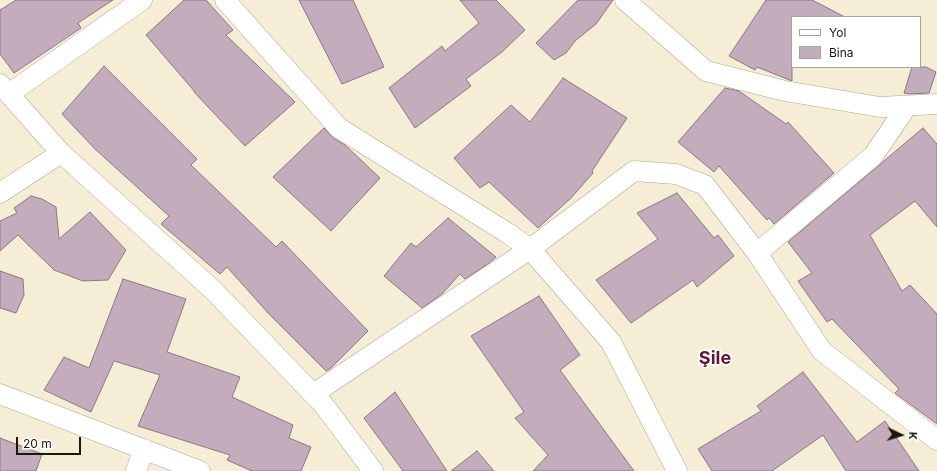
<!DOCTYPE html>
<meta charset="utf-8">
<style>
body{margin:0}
#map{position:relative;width:937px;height:471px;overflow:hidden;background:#f5edd5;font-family:Inter,sans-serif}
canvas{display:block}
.legend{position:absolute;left:791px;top:16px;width:130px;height:52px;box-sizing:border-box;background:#fff;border:1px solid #a3a29f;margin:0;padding:5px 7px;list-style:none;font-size:12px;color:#1a170f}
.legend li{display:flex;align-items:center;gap:8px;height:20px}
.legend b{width:20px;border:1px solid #a3a29f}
.north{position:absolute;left:881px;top:415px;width:40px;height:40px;-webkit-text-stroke:3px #fff;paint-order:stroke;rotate:94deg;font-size:11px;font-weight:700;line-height:16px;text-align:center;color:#1a170f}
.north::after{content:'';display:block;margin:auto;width:14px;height:18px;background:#1a170f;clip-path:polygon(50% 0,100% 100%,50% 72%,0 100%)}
.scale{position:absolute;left:16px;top:437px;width:65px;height:18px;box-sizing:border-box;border:2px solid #1a170f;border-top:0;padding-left:5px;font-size:12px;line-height:14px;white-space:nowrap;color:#1a170f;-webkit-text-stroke:3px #fff;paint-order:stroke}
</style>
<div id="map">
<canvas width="937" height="471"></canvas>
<ul class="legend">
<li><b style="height:5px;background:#fff"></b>Yol</li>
<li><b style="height:11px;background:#c3acbb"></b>Bina</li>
</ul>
<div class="north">K</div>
<div class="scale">20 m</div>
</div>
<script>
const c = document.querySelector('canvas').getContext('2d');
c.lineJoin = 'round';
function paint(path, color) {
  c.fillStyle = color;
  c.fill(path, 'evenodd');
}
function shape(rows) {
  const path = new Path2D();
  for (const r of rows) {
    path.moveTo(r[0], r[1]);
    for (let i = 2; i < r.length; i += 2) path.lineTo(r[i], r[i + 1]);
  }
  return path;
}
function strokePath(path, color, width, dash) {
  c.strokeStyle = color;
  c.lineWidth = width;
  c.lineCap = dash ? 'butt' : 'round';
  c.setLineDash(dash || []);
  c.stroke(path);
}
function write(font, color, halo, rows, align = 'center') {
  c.font = font + ' Inter,sans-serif';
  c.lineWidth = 3.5;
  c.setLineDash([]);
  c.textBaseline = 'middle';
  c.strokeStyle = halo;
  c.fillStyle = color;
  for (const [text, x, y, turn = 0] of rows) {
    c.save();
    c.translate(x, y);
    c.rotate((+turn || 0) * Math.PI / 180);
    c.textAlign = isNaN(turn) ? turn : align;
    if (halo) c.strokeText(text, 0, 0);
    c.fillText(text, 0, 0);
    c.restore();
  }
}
const building = shape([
 [16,0,113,0,78,23,81,28,14,73,0,54,0,10,16,0],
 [184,0,206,0,233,30,226,35,295,102,245,146,194,92,195,92,146,35,184,0],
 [299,0,353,0,384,67,342,84,299,0],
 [460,0,496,0,525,30,502,52,466,79,471,86,415,128,389,88,442,46,445,51,479,23,460,0],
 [578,0,613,0,596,24,575,41,566,53,554,60,536,43,578,0],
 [766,0,812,0,845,17,792,17,792,81,757,67,755,70,729,56,766,0],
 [104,66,197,159,191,165,276,247,282,241,368,331,331,368,326,371,269,314,227,267,220,274,161,224,169,216,95,149,62,114,104,66],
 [912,67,926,67,936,72,929,93,909,94,904,93,912,67],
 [563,78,627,118,592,171,593,173,571,198,538,228,489,182,480,188,454,158,511,105,530,122,563,78],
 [725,88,739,91,786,124,788,122,834,173,774,224,769,218,767,220,719,166,714,172,678,142,725,88],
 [324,128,333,138,345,145,380,178,331,231,273,177,324,128],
 [923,128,937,144,937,227,915,201,870,235,902,291,910,285,937,314,937,424,895,393,899,389,832,319,827,322,798,281,812,273,788,242,923,128],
 [677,193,714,238,718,235,734,256,697,287,693,280,631,323,596,280,658,239,637,213,677,193],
 [31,196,42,199,56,207,59,239,90,212,126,250,108,280,83,281,54,270,18,235,0,251,0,221,17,213,14,208,31,196],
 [448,218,496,257,489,263,465,279,460,274,442,294,422,308,384,276,411,243,416,247,448,218],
 [0,271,23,279,24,295,16,313,0,308,0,271],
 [123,279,186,299,167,352,240,377,232,397,293,425,289,438,311,447,301,471,252,471,227,460,230,455,138,426,160,375,114,361,91,412,44,390,64,357,89,368,123,279],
 [539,296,580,355,560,370,634,471,533,471,548,455,515,418,524,412,471,336,539,296],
 [803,372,857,442,885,421,919,471,846,471,823,435,772,471,712,471,698,449,761,411,757,406,803,372],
 [395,392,447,471,403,471,364,418,395,392],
 [0,438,42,454,36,471,0,471,0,438],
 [477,451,494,471,451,471,477,451]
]);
paint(building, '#c3acbb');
strokePath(building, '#8c7785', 1);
const street = shape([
 [225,0,339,128,509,234,530,249,611,342,677,471],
 [625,0,706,71,785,91,880,107,937,104],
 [0,84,61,153,213,290,313,394,323,404,373,471],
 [9,94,142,0],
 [0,193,61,153],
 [757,253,873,156,907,106],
 [0,394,200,471],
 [313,394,530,249,634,171,676,174,705,185,757,253,822,351,937,440],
 [136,471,144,449]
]);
strokePath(street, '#afa790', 21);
strokePath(street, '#fff', 20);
write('bold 18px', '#5c1830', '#fff', [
 ["Şile",715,359]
]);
</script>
